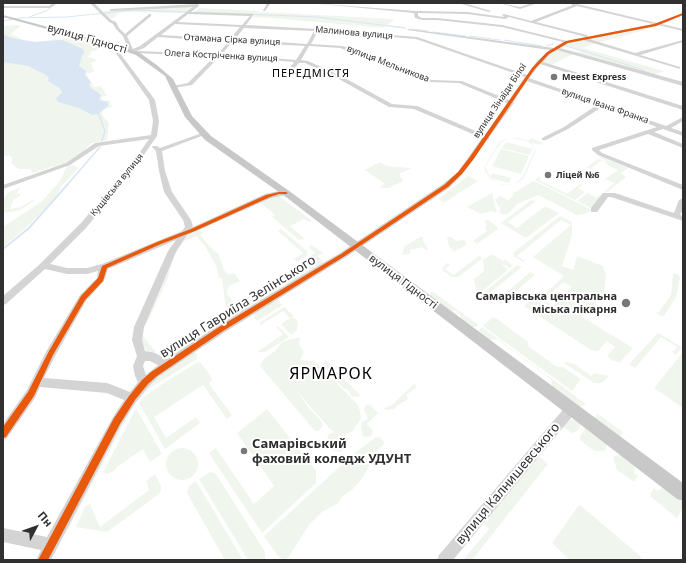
<!DOCTYPE html>
<meta charset="utf-8">
<style>
body{margin:0}
#map{position:relative;width:686px;height:563px;overflow:hidden;background:#fff;font-family:"Noto Sans",sans-serif}
canvas{display:block}
.frame{position:absolute;inset:0;border:4px solid #303030;pointer-events:none}
.north{position:absolute;left:16px;top:507px;width:40px;height:40px;-webkit-text-stroke:3px #fff;paint-order:stroke;rotate:49deg;font-size:11px;font-weight:700;line-height:16px;text-align:center;color:#303030}
.north::after{content:'';display:block;margin:auto;width:14px;height:18px;background:#303030;clip-path:polygon(50% 0,100% 100%,50% 72%,0 100%)}
</style>
<div id="map">
<canvas width="686" height="563"></canvas>
<div class="frame"></div>
<div class="north">Пн</div>
</div>
<script>
const c = document.querySelector('canvas').getContext('2d');
c.lineJoin = 'round';
function paint(path, color) {
  c.fillStyle = color;
  c.fill(path, 'evenodd');
}
function shape(rows) {
  const path = new Path2D();
  for (const r of rows) {
    if (r.length === 3) {
      path.moveTo(r[0] + r[2], r[1]);
      path.arc(r[0], r[1], r[2], 0, 2 * Math.PI);
      continue;
    }
    path.moveTo(r[0], r[1]);
    for (let i = 2; i < r.length; i += 2) path.lineTo(r[i], r[i + 1]);
  }
  return path;
}
function strokePath(path, color, width, dash) {
  c.strokeStyle = color;
  c.lineWidth = width;
  c.lineCap = dash ? 'butt' : 'round';
  c.setLineDash(dash || []);
  c.stroke(path);
}
function write(font, color, halo, rows, align = 'center') {
  c.font = font + ' "Noto Sans",sans-serif';
  c.lineWidth = 4;
  c.setLineDash([]);
  c.textBaseline = 'middle';
  c.strokeStyle = halo;
  c.fillStyle = color;
  for (const [text, x, y, turn = 0] of rows) {
    c.save();
    c.translate(x, y);
    c.rotate((+turn || 0) * Math.PI / 180);
    c.textAlign = isNaN(turn) ? turn : align;
    if (halo) c.strokeText(text, 0, 0);
    c.fillText(text, 0, 0);
    c.restore();
  }
}
paint(shape([
 [192,6,194,7,185,13,126,12,118,13,113,18,110,19,103,12,110,10],
 [199,8,260,11,252,15,194,13],
 [262,12,394,19,388,25,406,27,407,29,385,26,383,28,272,18,253,17,256,13],
 [17,25,21,26,11,34,20,38,20,40,35,42,69,38,107,47,90,52,91,54,87,57,94,58,97,61,91,63,94,72,86,74,94,87,101,86,107,96,101,97,103,101,110,100,112,107,105,109,102,112,103,116,109,123,107,140,91,143,81,154,66,163,32,173,31,169,19,169,11,163,12,158,9,155,3,157,3,26],
 [659,25,663,25,597,43,585,39],
 [583,39,596,43,583,48,664,71,655,75,577,53,580,51,591,54,563,45],
 [557,49,573,54,551,65,543,62,542,61],
 [509,138,519,138,528,141,531,138,543,143,539,145,531,142,536,150,524,178,519,182,511,185,503,185,492,180,486,173,484,167,500,141],
 [510,138,518,139,529,142,535,149,523,177,514,184,507,185,498,183,491,178,509,183,511,178,492,173,490,177,485,167,501,142],
 [506,142,533,149,529,155,502,148],
 [501,149,529,156,521,174,492,166],
 [598,155,628,168,621,173,626,177,606,193,604,192,614,183,605,179,618,170,611,167,606,164,607,163,602,160,590,169,588,168,587,167,598,159,609,162,599,157],
 [380,162,386,166,412,168,399,174,403,181,389,188,382,188,380,187,385,184,365,170],
 [73,165,78,168,65,182,53,200,30,224,3,247,3,227,42,201,60,181,67,166],
 [468,176,478,181,444,203,438,199],
 [538,177,541,178,539,180,567,194,580,184,582,185,578,188,585,192,575,200,535,180],
 [533,181,534,181,592,210,585,214,577,215,538,195,517,204,508,214,505,215,499,213,502,203,500,208,495,200,500,196,508,200,514,195,512,194],
 [19,188,20,189,16,194,20,194,20,196,13,200,10,209,21,207,32,200,36,199,21,210,3,213,3,201,5,197,9,192],
 [492,193,497,213,491,211,481,214,467,207],
 [588,193,597,198,603,193,606,194,593,209,577,201],
 [270,196,279,196,312,221,309,222,304,219,290,226,305,239,299,240,272,217,275,215,259,201],
 [531,200,536,201,508,222,517,228,545,206,559,213,526,238,501,223],
 [560,216,572,222,572,235,562,266,573,270,577,256,603,266,606,275,604,294,582,317,633,348,620,362,613,361,607,356,615,347,607,341,598,351,591,350,524,306,533,298,550,309,551,308,540,299,564,276,533,257,571,225,561,220,517,256,525,261,523,262,536,270,514,256,513,253],
 [563,282,572,287,553,306,544,301],
 [488,220,495,225,498,229,477,244,473,241,487,231,485,229,487,225,484,221],
 [281,229,307,251,307,256,297,262,294,259,303,253,278,231],
 [200,230,203,233,200,235,215,252,218,253,224,270,229,275,234,273,240,281,229,286,228,289,227,294,234,303,258,292,262,297,262,299,248,309,244,310,238,308,233,314,227,317,222,278,219,278,217,268,205,246,196,236,182,242,174,254,168,278,143,332,143,336,155,351,155,353,151,354,146,350,143,344,140,337,142,331,145,327,147,319,172,258,186,235],
 [420,237,423,237,423,241,428,249,426,250,422,247,410,250,410,254,402,255,404,247],
 [447,237,451,237,456,241,464,240,467,244,458,250,454,251,449,246],
 [311,244,323,253,318,256,324,263,288,286,283,281,277,284,282,290,271,295,267,293,263,289,302,265,299,263,315,253,309,248],
 [492,254,503,261,505,259,513,266,510,268,501,263,508,270,477,295,474,279,484,271,483,260],
 [480,255,482,259,458,277,452,277,442,270,443,267,447,263,450,265,445,269,454,275],
 [517,265,522,267,485,297,494,303,490,304,481,298,481,295],
 [530,272,535,275,501,304,497,301],
 [673,273,679,275,680,278,676,297,664,316,661,316,651,310,658,313,671,295],
 [432,291,465,315,462,318,466,316,479,325,476,327,472,327,460,318,461,318,460,315,455,310,452,312,429,295],
 [277,300,283,305,257,321,255,318,253,313],
 [284,307,294,316,291,318,295,318,298,322,297,330,291,335,281,324,290,318,283,311,261,325,259,323],
 [492,318,496,318,528,342,528,346,557,367,563,367,581,379,572,391,483,326],
 [278,326,289,337,265,352,257,352,283,334,276,327],
 [482,327,586,404,580,407,552,387,551,379,497,339,489,340,480,333,479,330],
 [658,333,682,347,676,355,672,352,677,347,661,337,635,368,629,364],
 [295,338,300,338,299,344,304,352,300,360,312,361,319,365,358,405,360,411,361,418,354,430,348,434,342,434,346,439,344,448,341,452,331,450,327,444,327,439,329,434,335,432,330,429,295,389,309,408,321,421,323,425,319,431,315,431,260,366,263,360,276,350,282,342],
 [193,352,197,354,197,359,150,388,135,403,68,529,66,528,132,401,151,380],
 [683,352,683,408,654,388],
 [325,359,345,380,361,396,352,397,348,390,343,388,335,378,334,372,324,368,323,365],
 [198,362,201,363,210,375,212,380,209,384,232,415,227,419,203,385,154,417,166,438,196,417,200,423,165,449,139,403,144,397,165,382],
 [566,362,575,364,591,376,594,373,609,376,602,383,594,383,564,363],
 [415,383,416,388,406,395,408,398,406,401,401,403,394,409,386,410,384,408,392,405],
 [366,405,370,405,378,413,367,424,373,431,371,436,367,437,363,436,361,427,362,422,368,419,364,409],
 [136,408,162,454,150,462,143,449,117,467,114,471,107,474,103,472],
 [267,409,316,471,316,483,262,533,209,453,216,448,254,504,274,486,237,433],
 [598,414,623,432,620,437,594,418],
 [571,419,577,421,582,424,576,432,572,433,562,426,567,420],
 [586,427,607,443,605,451,594,451,580,440,580,436],
 [377,437,379,437,385,443,368,460,370,463,367,470,361,480,353,489,343,496,337,504,322,512,309,525,288,558,282,559,278,556,264,536,357,451],
 [182,464,16],
 [621,454,635,465,634,473,638,476,634,482,617,470,613,457],
 [538,455,548,464,472,560,463,560,489,529,483,522],
 [210,472,216,474,265,552,265,560,248,560,199,479],
 [155,474,161,486,161,490,159,494,107,532,76,527,85,507,90,504,100,527,149,490,146,481],
 [196,481,243,560,225,560,187,493,189,486],
 [664,487,683,503,683,508,677,518,651,497,650,495,654,488,657,491],
 [580,505,640,556,642,560,570,560,552,543,578,506]
]), '#f0f6ed');
paint(shape([
 [3,34,12,38,35,42,62,40,81,48,84,50,84,53,82,56,79,66,85,70,86,72,85,75,91,82,89,85,91,88,101,95,99,100,108,102,108,106,98,114,92,115,79,108,58,102,56,98,62,93,60,88,48,81,49,78,46,75,28,66,3,62]
]), '#dae6f3');
strokePath(shape([
 [195,12,317,17,405,28],
 [29,17,46,11,57,3],
 [3,21,20,18,67,17,133,10,188,12],
 [412,29,428,31],
 [433,32,466,36],
 [469,36,500,40],
 [504,40,542,46],
 [563,45,579,50],
 [546,46,554,44],
 [580,50,638,68,649,73]
]), '#dae6f3', 1);
strokePath(shape([
 [98,112,105,131,102,141],
 [67,185,100,147]
]), '#dae6f3', 1.5);
strokePath(shape([
 [3,249,29,228,68,184]
]), '#dae6f3', 2);
paint(shape([
 [53,3,57,3,50,8,3,8,3,6,49,6,53,3],
 [90,3,94,3,111,20,116,22,119,28,125,34,149,14,151,14,151,16,127,36,133,49,140,46,193,7,111,11,110,9,198,4,199,6,191,12,254,14,246,25,317,29,417,37,527,75,537,61,550,50,407,30,409,29,554,48,563,42,502,27,437,20,422,20,415,18,414,13,309,3,416,11,467,12,504,17,502,15,504,14,531,21,573,5,567,3,573,3,657,23,683,13,683,15,662,24,683,29,683,31,658,25,589,39,635,53,683,40,683,42,640,55,680,67,680,69,583,40,568,43,560,48,683,82,683,86,557,50,550,54,543,62,683,106,683,110,540,64,529,78,666,126,683,117,683,121,671,128,683,132,683,136,663,129,654,132,683,144,683,148,648,134,599,150,602,153,683,185,683,190,598,155,592,150,592,148,657,127,602,107,568,129,546,140,542,140,542,138,564,127,597,105,527,81,513,102,514,103,489,137,489,139,487,140,462,174,449,188,346,257,225,332,158,377,149,386,136,402,121,425,51,560,36,560,41,550,3,542,3,528,47,537,113,417,124,400,107,393,40,387,35,398,7,438,3,440,3,424,27,390,47,350,80,295,97,278,98,271,87,274,67,274,45,269,6,304,3,305,3,296,40,264,80,224,132,164,149,139,99,146,70,165,3,189,3,185,66,163,95,143,151,135,153,121,149,100,115,52,116,46,120,46,119,52,155,100,159,121,157,136,136,166,86,228,50,264,67,268,87,268,102,264,182,231,185,227,183,220,164,192,159,171,156,151,152,147,153,146,157,146,160,148,202,133,207,134,162,151,165,171,172,192,191,220,193,227,265,194,279,191,286,191,290,193,286,195,271,198,187,235,176,252,144,327,142,340,145,351,155,353,167,359,217,326,340,253,443,184,458,172,482,138,414,109,389,107,337,78,305,63,299,63,285,79,283,78,294,62,220,56,192,85,173,88,173,86,188,83,215,56,130,53,123,36,116,29,113,24,109,22,90,3],
 [577,6,653,24,588,37,587,35,536,22,577,6],
 [418,13,467,14,505,19,509,17,586,37,567,41,502,25,437,18,422,18,418,16,418,13],
 [188,14,250,16,242,25,178,22,188,14],
 [175,24,240,27,230,39,161,35,175,24],
 [244,28,314,31,307,44,235,39,244,28],
 [318,31,416,39,525,77,509,100,462,81,432,80,343,46,311,44,318,31],
 [158,37,228,42,218,54,137,51,144,48,158,37],
 [232,42,305,46,296,60,222,54,232,42],
 [309,46,340,48,429,82,459,83,507,103,485,135,417,106,392,104,341,76,308,61,301,60,309,46],
 [176,240,168,251,134,327,132,340,137,356,133,366,135,376,138,382,130,392,107,383,44,378,55,356,86,301,104,281,108,269,176,240],
 [145,361,150,361,158,365,146,375,143,366,145,361],
 [267,3,271,3,265,11,263,11,267,3],
 [458,3,464,3,491,11,489,12,458,3],
 [499,3,520,7,529,4,527,3,535,4,520,9,499,3],
 [603,193,615,193,674,213,679,200,683,198,683,209,680,215,683,216,683,221,611,197,608,197,597,212,591,212,591,208,603,193],
 [571,404,575,405,577,409,575,413,453,560,437,560,439,555,567,405,571,404]
]), '#d4d4d4');
paint(shape([
 [3,15,120,46,140,53,158,66,173,79,192,116,211,136,292,193,683,483,683,501,677,499,286,197,205,140,185,117,165,76,136,55,116,48,3,17,3,15]
]), '#c8c8c8');
paint(shape([
 [683,13,683,15,656,26,568,43,549,54,534,70,473,160,462,174,448,187,345,256,223,331,157,376,148,384,135,400,120,424,48,560,38,560,114,418,129,396,142,380,151,372,219,327,341,254,444,185,458,172,469,158,532,68,547,52,566,41,654,24,683,13],
 [279,192,286,192,288,193,286,194,279,194,270,197,195,231,161,244,107,268,103,281,85,300,53,355,34,396,6,437,3,438,3,427,28,392,49,351,81,296,98,278,102,266,157,242,191,229,266,195,279,192]
]), '#e8590c');
for (const [x, y, r, color] of [
 [554,77,4,"#787878"],
 [548,175,4,"#787878"],
 [626,303,5,"#787878"],
 [244,451,4,"#787878"]
]) {
  const dot = new Path2D();
  dot.arc(x, y, r, 0, 2 * Math.PI);
  c.fillStyle = color;
  c.fill(dot);
  strokePath(dot, '#fff', 1.5);
}
write('9px', '#303030', '#fff', [
 ["Малинова вулиця",354,33,5],
 ["Отамана Сірка вулиця",232,40,3],
 ["Олега Костріченка вулиця",221,56,3],
 ["вулиця Мельникова",388,64,21],
 ["вулиця Зінаїди Білої",500,101,-56],
 ["вулиця Івана Франка",605,106,19],
 ["Кущівська вулиця",117,185,-51]
]);
write('bold 9px', '#303030', '#fff', [
 ["Meest Express",562,77],
 ["Ліцей №6",556,175]
], 'left');
write('11px', '#303030', '#fff', [
 ["вулиця Гідності",87,39,16],
 ["вулиця Гідності",403,282,37]
]);
c.letterSpacing = '1px';
write('11px', '#000', '#fff', [
 ["ПЕРЕДМІСТЯ",311,74]
]);
c.letterSpacing = '0px';
write('bold 11px', '#303030', '#fff', [
 ["Самарівська центральна",617,297],
 ["міська лікарня",617,310]
], 'right');
write('13px', '#303030', '#fff', [
 ["вулиця Гавриїла Зелінського",238,307,-32],
 ["вулиця Калнишевського",508,484,-50]
]);
write('bold 13px', '#303030', '#fff', [
 ["Самарівський",252,444],
 ["фаховий коледж УДУНТ",252,459]
], 'left');
c.letterSpacing = '1px';
write('16px', '#000', '#fff', [
 ["ЯРМАРОК",331,374]
]);
c.letterSpacing = '0px';
</script>
